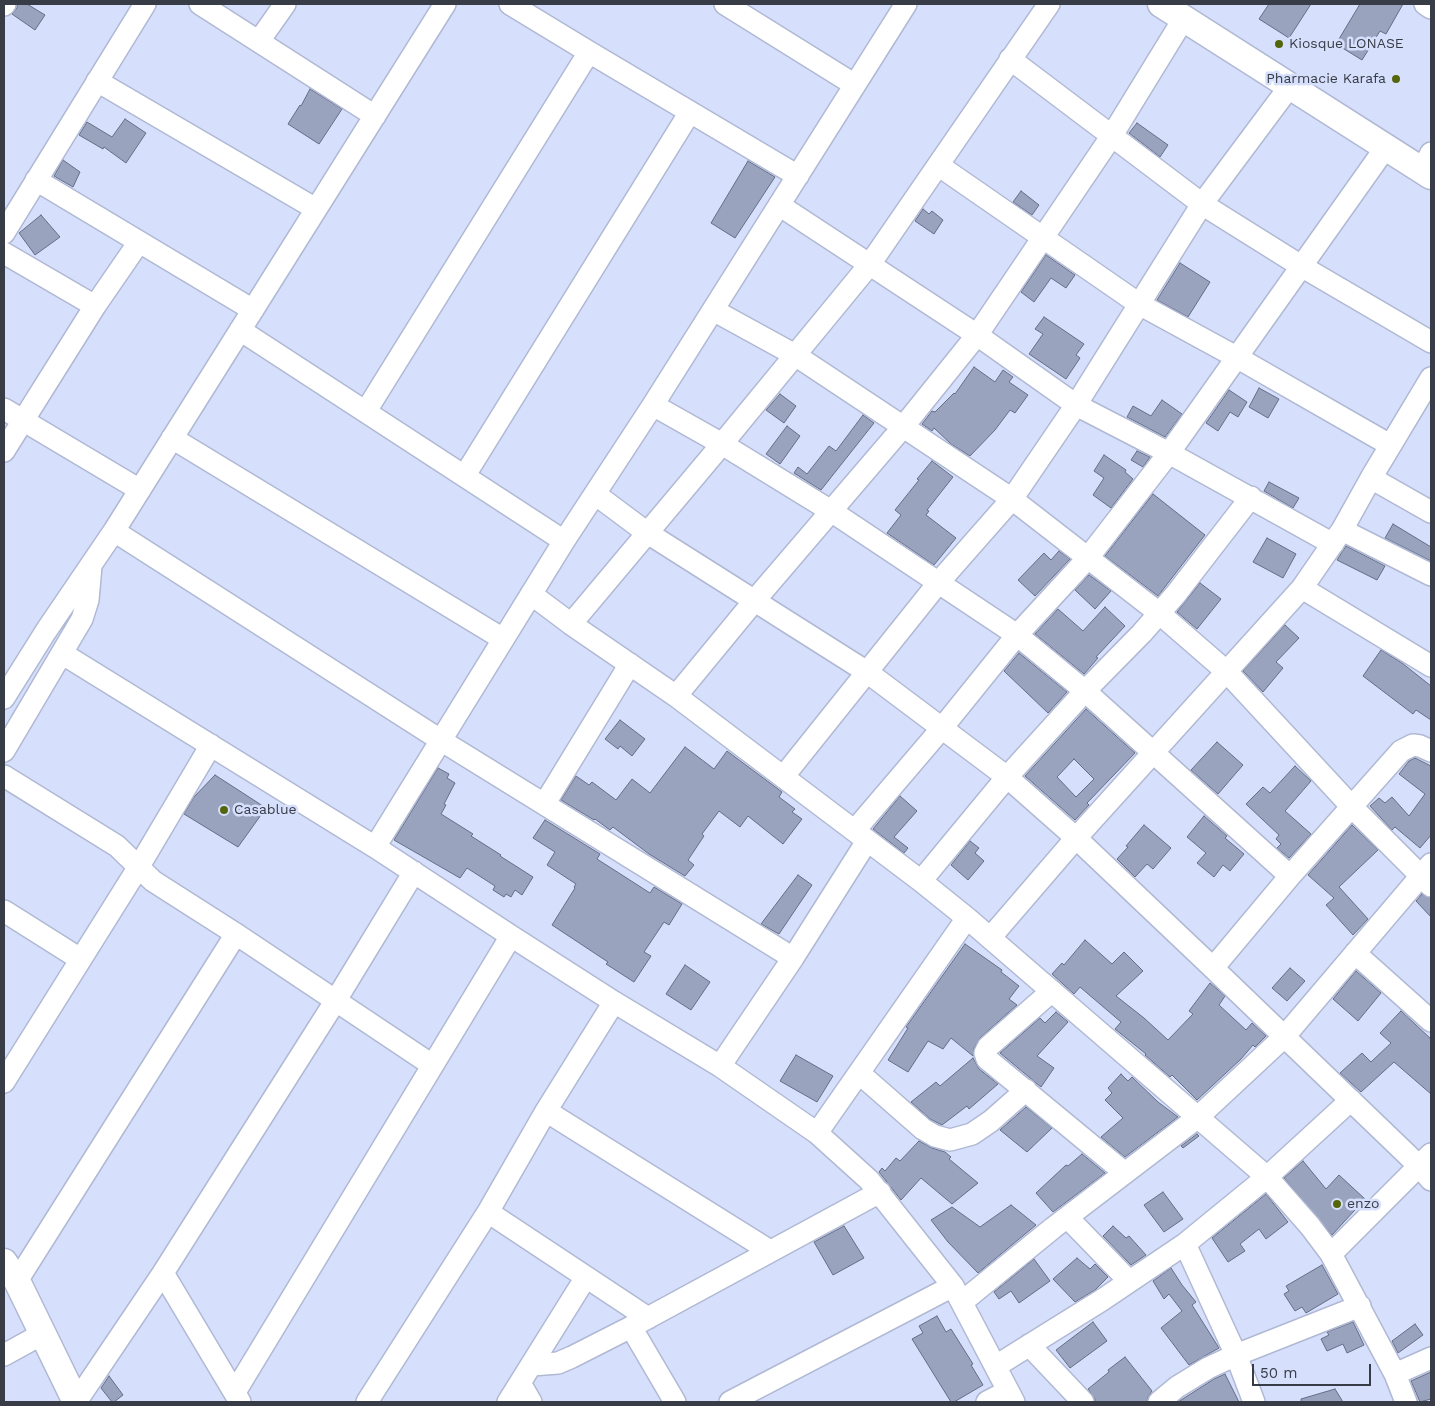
<!DOCTYPE html>
<style>
body{margin:0}
#map{position:relative;width:1435px;height:1406px;overflow:hidden;background:#d6e0fc;font-family:"Work Sans",sans-serif}
canvas{display:block}
.frame{position:absolute;inset:0;border:5px solid #383c47;pointer-events:none}
.scale{position:absolute;left:1252px;top:1364px;width:119px;height:22px;box-sizing:border-box;border:2px solid #383c47;border-top:0;padding-left:6px;font-size:15px;line-height:18px;white-space:nowrap;color:#383c47;-webkit-text-stroke:4px #d6e0fc;paint-order:stroke}
</style>
<div id="map">
<canvas width="1435" height="1406"></canvas>
<div class="frame"></div>
<div class="scale">50 m</div>
</div>
<script>
const c = document.querySelector('canvas').getContext('2d');
c.lineJoin = 'round';
function paint(path, color) {
  c.fillStyle = color;
  c.fill(path, 'evenodd');
}
function shape(rows) {
  const path = new Path2D();
  for (const r of rows) {
    path.moveTo(r[0], r[1]);
    for (let i = 2; i < r.length; i += 2) path.lineTo(r[i], r[i + 1]);
  }
  return path;
}
function strokePath(path, color, width, dash) {
  c.strokeStyle = color;
  c.lineWidth = width;
  c.lineCap = dash ? 'butt' : 'round';
  c.setLineDash(dash || []);
  c.stroke(path);
}
function write(font, color, halo, rows, align = 'center') {
  c.font = font + ' "Work Sans",sans-serif';
  c.lineWidth = 5;
  c.setLineDash([]);
  c.textBaseline = 'middle';
  c.strokeStyle = halo;
  c.fillStyle = color;
  for (const [text, x, y, turn = 0] of rows) {
    c.save();
    c.translate(x, y);
    c.rotate((+turn || 0) * Math.PI / 180);
    c.textAlign = isNaN(turn) ? turn : align;
    if (halo) c.strokeText(text, 0, 0);
    c.fillText(text, 0, 0);
    c.restore();
  }
}
const building = shape([
 [17,4,27,4,45,15,35,30,12,14,17,8,17,4],
 [1269,4,1311,4,1289,38,1259,19,1269,4],
 [1360,4,1403,4,1386,34,1380,31,1362,60,1336,44,1360,4],
 [310,89,342,109,319,144,288,124,300,105,301,106,310,89],
 [125,119,146,133,126,163,104,147,103,149,79,135,87,122,112,137,125,119],
 [1137,123,1168,145,1160,157,1129,133,1137,123],
 [63,160,80,172,73,187,54,176,63,160],
 [748,161,775,177,735,238,711,223,748,161],
 [1021,191,1039,205,1032,215,1013,202,1021,191],
 [923,209,929,214,932,211,943,220,934,234,915,221,923,209],
 [41,215,60,237,35,255,19,233,41,215],
 [1046,255,1075,275,1066,288,1051,278,1034,302,1021,292,1046,255],
 [1180,263,1210,282,1188,317,1157,300,1180,263],
 [1044,317,1084,344,1076,355,1080,358,1066,379,1029,354,1043,334,1035,329,1044,317],
 [974,367,995,382,1003,370,1013,377,1009,382,1028,395,1015,413,1010,410,995,430,970,456,951,444,934,428,932,431,922,424,932,411,935,412,954,393,955,394,974,367],
 [1259,388,1279,399,1268,418,1249,407,1259,388],
 [1229,390,1247,402,1238,417,1230,412,1218,431,1206,423,1229,390],
 [780,394,796,406,784,423,766,410,780,394],
 [1162,400,1182,414,1165,437,1127,417,1133,406,1151,416,1162,400],
 [863,415,874,423,821,490,794,473,798,467,807,474,829,446,836,451,863,415],
 [787,426,800,436,780,464,766,454,787,426],
 [1137,451,1150,457,1143,467,1131,460,1137,451],
 [1104,455,1126,470,1125,472,1133,479,1111,508,1093,495,1104,478,1094,471,1104,455],
 [932,461,953,477,927,510,929,511,926,515,956,538,934,565,887,533,901,515,895,510,919,480,917,479,932,461],
 [1269,482,1299,498,1293,508,1264,491,1269,482],
 [1153,494,1205,535,1158,596,1105,556,1153,494],
 [1393,524,1431,547,1431,561,1385,538,1393,524],
 [1267,538,1296,554,1283,578,1253,562,1267,538],
 [1346,546,1385,566,1377,580,1337,560,1346,546],
 [1059,551,1070,559,1035,596,1018,580,1044,553,1051,560,1059,551],
 [1089,575,1111,591,1095,609,1075,590,1089,575],
 [1200,583,1221,599,1197,629,1177,612,1200,583],
 [1105,607,1125,626,1096,657,1098,658,1084,674,1035,634,1058,609,1083,631,1105,607],
 [1285,625,1299,638,1276,662,1283,668,1263,692,1243,671,1285,625],
 [1381,650,1402,663,1431,686,1431,720,1416,710,1413,714,1363,676,1381,650],
 [1019,653,1067,692,1048,713,1004,671,1019,653],
 [1086,709,1135,753,1087,803,1089,805,1075,820,1025,776,1086,709],
 [1074,759,1094,779,1076,797,1057,777,1074,759],
 [620,720,645,739,632,756,620,746,618,749,605,739,620,720],
 [1217,742,1243,765,1218,794,1191,770,1217,742],
 [685,747,714,769,727,751,782,792,779,797,795,809,792,812,802,819,783,844,748,816,740,827,719,811,702,834,704,836,688,860,694,865,685,876,649,854,613,827,610,830,595,819,594,820,561,800,576,776,589,785,592,782,616,800,632,779,650,793,685,747],
 [1415,758,1431,766,1431,835,1420,848,1395,827,1392,830,1370,806,1379,798,1385,803,1392,797,1409,816,1425,794,1399,774,1409,761,1415,758],
 [1295,766,1311,781,1285,811,1311,834,1289,858,1277,848,1281,844,1276,839,1279,835,1246,804,1263,787,1270,793,1295,766],
 [438,768,449,774,447,778,455,783,444,804,446,805,441,814,473,834,471,836,501,855,500,856,533,877,522,895,515,890,511,897,506,894,504,897,493,890,495,886,467,868,460,878,394,840,438,768],
 [215,775,266,808,238,847,184,814,194,797,215,775],
 [900,796,917,811,894,837,908,848,904,853,873,829,900,796],
 [1204,816,1227,836,1225,838,1244,854,1230,871,1223,865,1214,877,1197,863,1206,853,1187,837,1204,816],
 [545,820,600,854,597,859,650,893,654,887,682,904,669,925,664,922,644,952,651,956,634,982,606,964,608,962,552,925,575,888,574,887,576,884,547,865,555,852,533,838,545,820],
 [1144,825,1171,848,1153,869,1147,864,1135,877,1117,859,1128,847,1126,846,1144,825],
 [1352,825,1378,850,1339,887,1368,919,1353,935,1326,905,1334,898,1308,875,1352,825],
 [970,841,979,848,975,853,984,861,968,880,951,865,970,841],
 [798,875,812,885,779,934,761,924,798,875],
 [1422,894,1431,898,1431,917,1416,901,1422,894],
 [1085,940,1112,964,1124,952,1143,971,1116,996,1144,1018,1168,1040,1193,1014,1189,1011,1210,983,1225,996,1219,1005,1246,1030,1252,1023,1266,1036,1255,1047,1253,1045,1241,1059,1197,1100,1172,1075,1170,1077,1145,1055,1146,1054,1115,1029,1121,1022,1080,987,1074,994,1052,974,1062,963,1064,965,1085,940],
 [965,944,1002,970,1001,972,1019,986,1009,999,1017,1005,980,1038,974,1048,973,1056,951,1038,943,1049,928,1041,908,1072,888,1060,908,1028,906,1027,965,944],
 [685,965,710,982,691,1010,666,994,685,965],
 [1290,968,1305,981,1287,1001,1272,988,1290,968],
 [1356,971,1381,993,1358,1021,1333,999,1356,971],
 [1401,1011,1431,1039,1431,1094,1394,1062,1361,1092,1340,1073,1362,1053,1371,1062,1391,1043,1380,1033,1401,1011],
 [1056,1012,1068,1022,1037,1056,1054,1068,1041,1087,1000,1053,1040,1018,1045,1023,1056,1012],
 [796,1055,833,1076,817,1102,780,1081,796,1055],
 [973,1058,979,1069,998,1084,969,1109,967,1106,942,1125,930,1119,911,1102,936,1082,940,1086,973,1058],
 [1121,1074,1128,1081,1132,1077,1158,1102,1178,1117,1125,1157,1101,1137,1123,1118,1105,1100,1112,1093,1108,1088,1121,1074],
 [1026,1107,1052,1128,1027,1152,1000,1130,1026,1107],
 [1197,1134,1199,1136,1183,1148,1181,1146,1197,1134],
 [919,1141,932,1148,945,1152,951,1157,949,1159,978,1183,952,1204,921,1178,901,1200,879,1172,882,1168,885,1171,896,1158,900,1161,919,1141],
 [1082,1154,1105,1173,1053,1212,1036,1193,1066,1165,1068,1166,1082,1154],
 [1303,1161,1326,1189,1339,1175,1365,1199,1332,1235,1284,1178,1303,1161],
 [1163,1192,1183,1219,1164,1232,1144,1205,1163,1192],
 [1266,1194,1288,1222,1266,1239,1259,1229,1240,1244,1245,1251,1228,1262,1212,1238,1266,1194],
 [1011,1205,1036,1225,978,1273,948,1242,931,1220,952,1207,980,1227,1011,1205],
 [844,1226,864,1258,833,1275,814,1242,844,1226],
 [1113,1226,1126,1238,1129,1236,1146,1255,1131,1265,1103,1236,1113,1226],
 [1077,1258,1090,1269,1095,1264,1108,1277,1095,1290,1075,1302,1053,1279,1077,1258],
 [1034,1259,1050,1281,1019,1303,1011,1291,999,1299,994,1292,1034,1259],
 [1322,1265,1338,1294,1306,1313,1302,1307,1295,1311,1284,1294,1289,1291,1286,1286,1322,1265],
 [1171,1268,1182,1285,1196,1302,1192,1305,1219,1348,1189,1365,1161,1328,1182,1311,1169,1294,1164,1299,1153,1281,1171,1268],
 [937,1316,946,1332,951,1329,973,1364,971,1365,983,1385,954,1402,951,1402,912,1339,923,1333,919,1326,937,1316],
 [1093,1322,1107,1341,1070,1368,1056,1350,1093,1322],
 [1353,1322,1364,1345,1347,1353,1343,1344,1327,1351,1321,1339,1329,1335,1327,1332,1353,1322],
 [1415,1324,1423,1335,1398,1353,1392,1341,1415,1324],
 [1125,1357,1152,1391,1148,1397,1147,1402,1095,1402,1095,1399,1088,1389,1109,1372,1108,1370,1125,1357],
 [1431,1372,1431,1399,1420,1402,1411,1381,1431,1372],
 [1225,1374,1239,1402,1178,1402,1214,1379,1225,1374],
 [109,1376,123,1395,114,1402,112,1402,101,1388,109,1376],
 [1335,1389,1343,1402,1301,1402,1301,1399,1335,1389]
]);
paint(building, '#99a3bd');
strokePath(building, '#656d86', 1);
const minor = shape([
 [200,4,375,116],
 [510,4,589,52,798,176],
 [725,4,855,85],
 [1425,4,1431,8],
 [4,5,5,4],
 [259,41,285,4],
 [1010,59,1202,204,1301,266,1431,342],
 [97,81,316,209],
 [938,165,1139,304,1238,358,1390,445],
 [1422,170,1431,153],
 [36,180,253,310],
 [779,205,977,335,1076,405,1169,453,1333,544],
 [4,233,145,4],
 [4,253,95,306],
 [713,310,795,355,1012,499,1159,613,1227,672,1352,807,1431,886],
 [240,330,564,541],
 [653,405,722,444,831,511,1017,635,1085,691,1290,876],
 [4,409,140,490],
 [366,411,589,52],
 [172,438,503,639],
 [4,451,95,306,139,242],
 [465,475,690,112],
 [1371,478,1431,512],
 [595,494,646,532,867,672,1007,777,1076,838,1213,968,1419,1166,1431,1180],
 [1342,530,1431,575],
 [114,531,442,741,793,958],
 [1302,588,1431,666],
 [531,594,571,624,676,696,921,881,967,918,1267,1177,1310,1226,1331,1254,1395,1374,1406,1402],
 [571,624,722,444,870,264,1049,4],
 [63,654,375,847,511,936,614,1002,720,1066,817,1133,869,1180,953,1286,1014,1402],
 [676,696,755,600,903,427,977,335,1111,137,1184,18],
 [4,698,46,631,114,531,445,4],
 [4,751,82,619,88,600,91,566],
 [4,776,117,846,153,881,236,934,432,1065],
 [783,777,939,582,1012,499,1076,405,1202,204,1290,86],
 [545,803,630,664],
 [855,830,942,728,1017,635,1087,559,1169,453,1386,147],
 [375,847,564,541,653,405,906,4],
 [921,881,1007,777,1085,691,1142,633,1176,594,1251,497],
 [4,911,80,959],
 [990,938,1076,838,1302,588,1342,530,1371,478,1431,378],
 [1355,953,1431,1021],
 [1213,968,1290,876,1401,751,1413,745,1420,746,1431,751],
 [1052,991,988,1047,985,1053,987,1059,1125,1173],
 [720,1066,793,958,867,841],
 [859,1073,923,1129,935,1136,950,1140,972,1134,991,1121,1026,1090],
 [4,1082,138,868,211,745],
 [546,1111,770,1251],
 [817,1133,967,918],
 [488,1212,648,1318],
 [1068,1218,1129,1281],
 [1185,1244,1236,1355,1254,1402],
 [1331,1254,1431,1154],
 [163,1273,240,1402],
 [17,1281,236,934],
 [962,1302,1053,1228,1197,1118,1284,1037,1431,864],
 [631,1327,675,1402],
 [1029,1345,1083,1402],
 [4,1355,44,1333],
 [532,1365,558,1363,572,1357,631,1327,880,1192],
 [996,1366,1102,1300,1185,1244,1267,1177,1351,1100],
 [1395,1374,1431,1358],
 [520,1383,531,1402],
 [235,1392,511,936],
 [76,1402,163,1273,336,1000,414,872],
 [367,1402,488,1212,546,1111,614,1002],
 [508,1402,586,1277],
 [730,1402,953,1286],
 [987,1402,1008,1391],
 [1159,1402,1177,1387,1208,1368,1236,1355,1360,1306]
]);
const major = shape([
 [1161,4,1431,176],
 [4,1262,17,1281,76,1402]
]);
strokePath(minor, '#b0b9d4', 24);
strokePath(major, '#b0b9d4', 29);
strokePath(minor, '#fff', 21);
strokePath(major, '#fff', 26);
for (const [x, y, r, color] of [
 [1279,44,5,"#55650c"],
 [1396,79,5,"#55650c"],
 [224,810,5,"#55650c"],
 [1337,1204,5,"#55650c"]
]) {
  const dot = new Path2D();
  dot.arc(x, y, r, 0, 2 * Math.PI);
  c.fillStyle = color;
  c.fill(dot);
  strokePath(dot, '#d6e0fc', 2);
}
write('14px', '#383c47', '#d6e0fc', [
 ["Kiosque LONASE",1289,44],
 ["Pharmacie Karafa",1386,79,"right"],
 ["Casablue",234,810],
 ["enzo",1347,1204]
], 'left');
</script>
